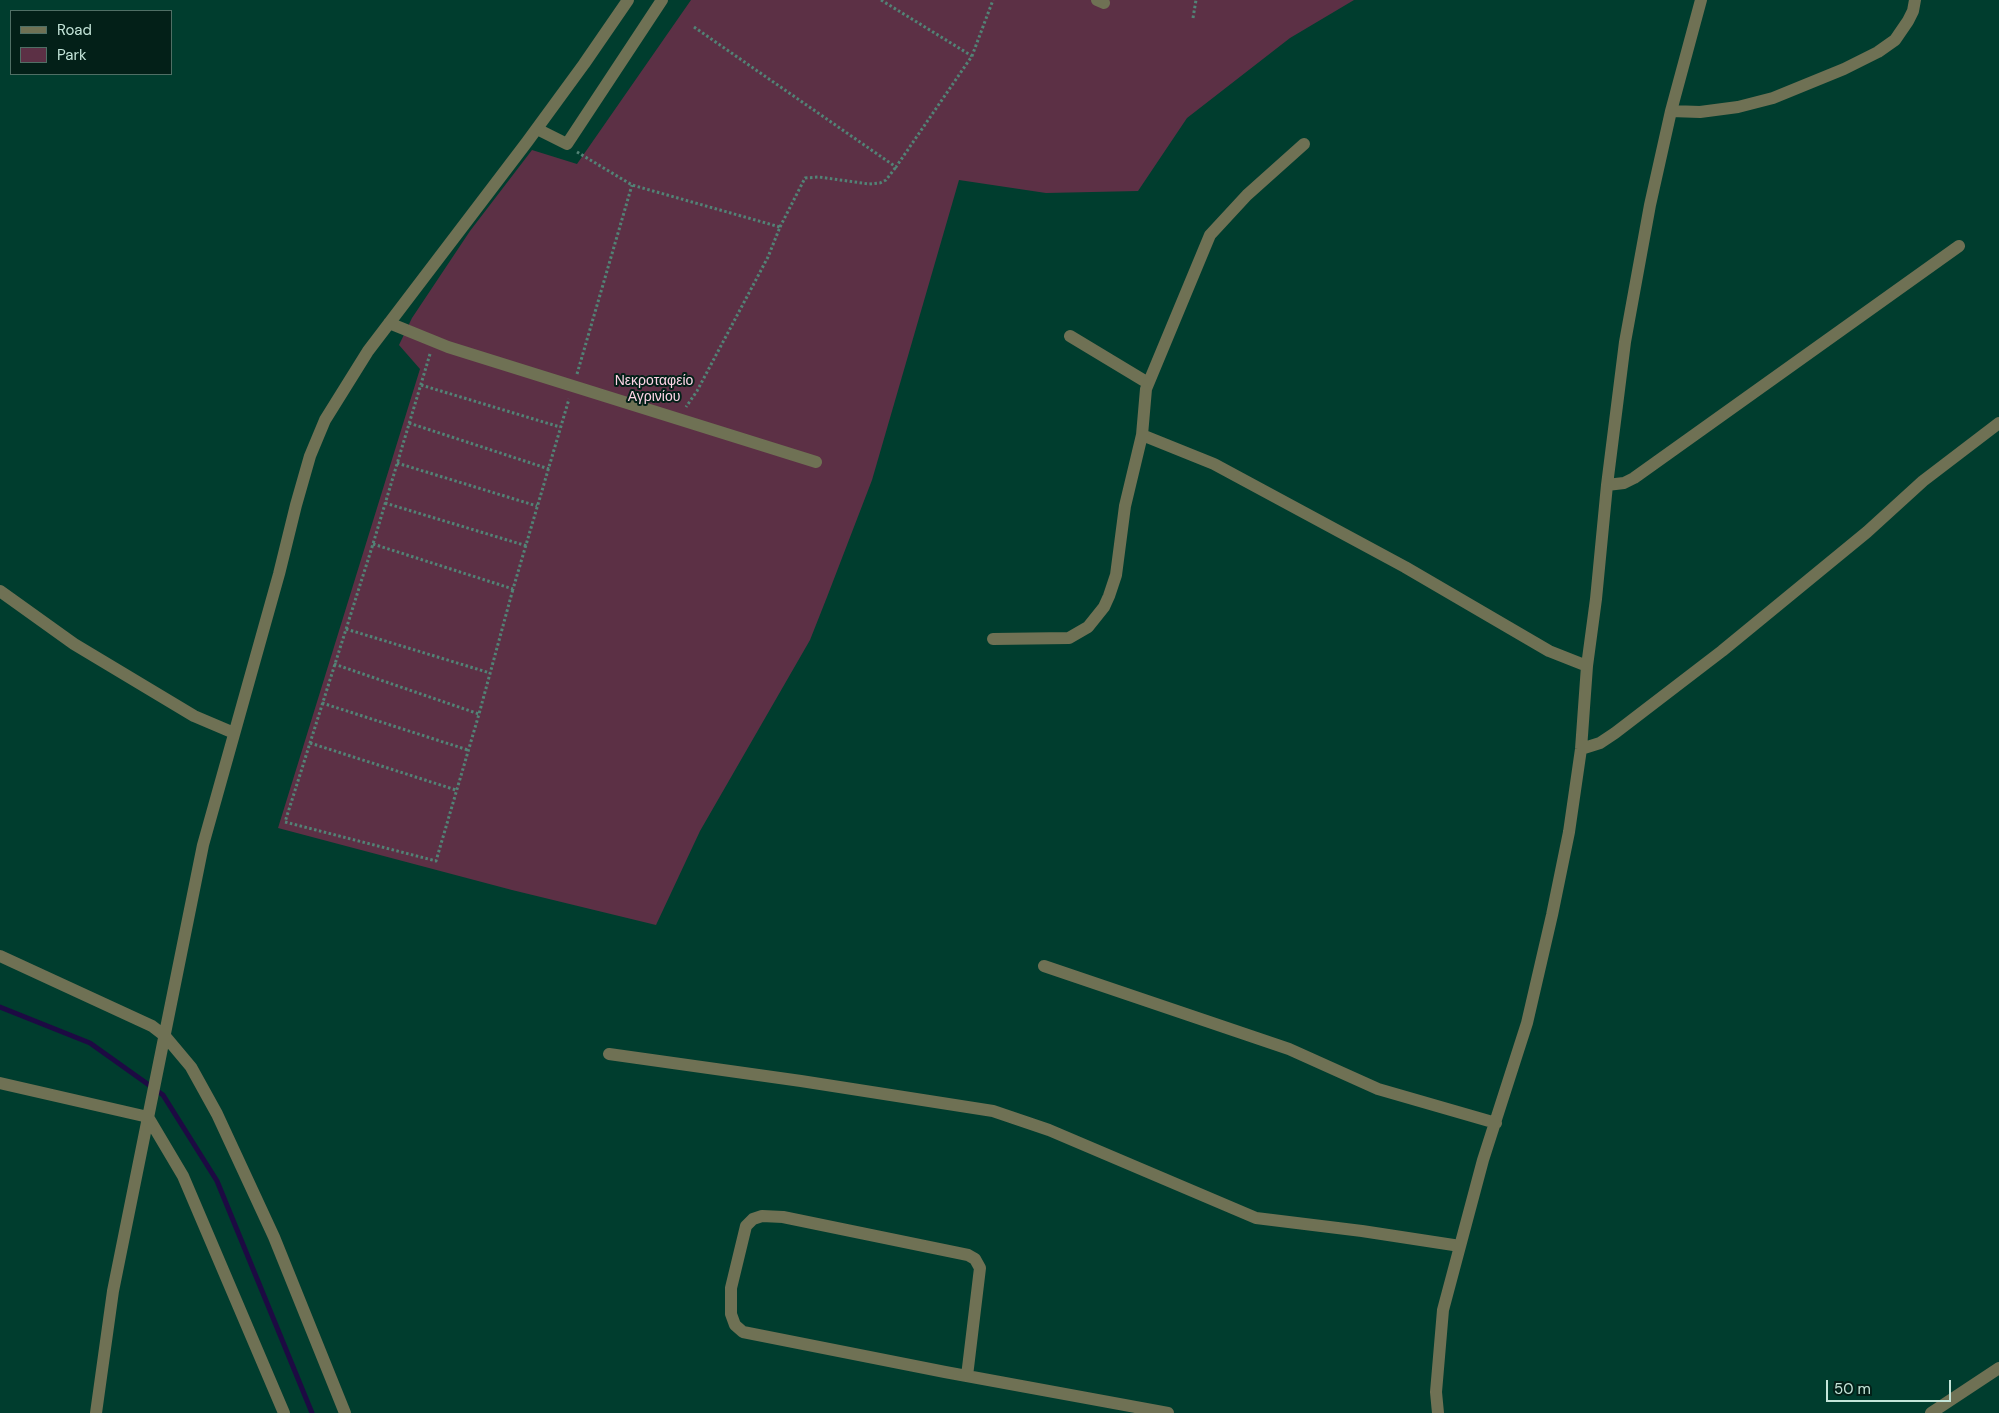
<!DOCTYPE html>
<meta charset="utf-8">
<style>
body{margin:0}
#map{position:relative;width:1999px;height:1413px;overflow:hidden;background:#003d2e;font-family:"DM Sans",sans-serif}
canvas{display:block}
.legend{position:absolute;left:10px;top:10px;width:162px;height:65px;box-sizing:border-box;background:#032018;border:1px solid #506f65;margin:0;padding:6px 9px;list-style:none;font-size:15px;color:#c4e5d9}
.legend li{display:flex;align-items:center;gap:10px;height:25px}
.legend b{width:25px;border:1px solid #506f65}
.scale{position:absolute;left:1826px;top:1380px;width:125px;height:22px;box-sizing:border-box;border:2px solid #c4e5d9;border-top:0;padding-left:6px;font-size:15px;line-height:18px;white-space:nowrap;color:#c4e5d9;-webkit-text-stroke:4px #032018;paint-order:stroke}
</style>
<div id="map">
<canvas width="1999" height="1413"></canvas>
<ul class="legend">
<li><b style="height:6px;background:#6f7154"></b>Road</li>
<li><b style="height:14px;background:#5c3045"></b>Park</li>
</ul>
<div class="scale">50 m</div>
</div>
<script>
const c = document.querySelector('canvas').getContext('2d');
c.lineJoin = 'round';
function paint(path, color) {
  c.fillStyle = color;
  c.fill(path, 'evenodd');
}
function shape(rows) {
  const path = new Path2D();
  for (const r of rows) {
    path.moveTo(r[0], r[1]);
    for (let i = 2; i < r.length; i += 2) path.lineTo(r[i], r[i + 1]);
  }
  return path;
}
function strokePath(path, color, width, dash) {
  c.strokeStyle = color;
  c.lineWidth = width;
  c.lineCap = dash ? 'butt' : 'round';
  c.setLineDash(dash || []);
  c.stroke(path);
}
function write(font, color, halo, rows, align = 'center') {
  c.font = font + ' "DM Sans",sans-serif';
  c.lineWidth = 4;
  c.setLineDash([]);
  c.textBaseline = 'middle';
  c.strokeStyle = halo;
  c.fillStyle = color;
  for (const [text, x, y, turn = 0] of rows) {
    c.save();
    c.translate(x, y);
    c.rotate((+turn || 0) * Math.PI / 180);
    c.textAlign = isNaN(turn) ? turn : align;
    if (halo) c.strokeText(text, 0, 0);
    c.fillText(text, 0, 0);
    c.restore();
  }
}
paint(shape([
 [691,0,1354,0,1290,38,1187,118,1138,191,1046,193,959,180,872,480,827,597,810,640,700,831,656,925,512,890,278,828,420,369,399,345,412,318,470,231,532,150,577,164]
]), '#5c3045');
strokePath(shape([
 [0,1007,90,1043,163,1095,217,1181,312,1413]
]), '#1d0a43', 5);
strokePath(shape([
 [881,0,972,56],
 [1193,18,1196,0],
 [694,27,896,167,972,56,993,0],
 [577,152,632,185,780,227,768,257,697,391,686,407],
 [780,227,805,178,819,177,869,184,880,183,886,180,896,167],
 [430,354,373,544,285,822,436,861,479,714,513,589],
 [577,374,632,185],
 [421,385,560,427],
 [409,423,549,469],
 [397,463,537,506],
 [385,503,527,546],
 [373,544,513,589,569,399],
 [346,629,490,673],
 [334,664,479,714],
 [322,703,468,750],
 [310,743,456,790]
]), '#528376', 3, [2.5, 2.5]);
strokePath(shape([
 [1097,0,1104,3],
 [1671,111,1700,112,1738,107,1773,98,1844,69,1878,52,1895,40,1908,21,1913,11,1915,0],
 [537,129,567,144,662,0],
 [389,323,448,347,816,462],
 [1070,336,1148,383],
 [1142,435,1214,464,1405,567,1549,651,1587,666],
 [1607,485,1624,483,1634,478,1959,246],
 [0,591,74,644,194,716,234,733],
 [993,639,1069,638,1088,627,1104,607,1109,596,1116,575,1125,506,1142,435,1146,389,1210,235,1247,195,1304,144],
 [1581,749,1600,743,1615,733,1722,651,1867,532,1923,481,1999,423],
 [0,956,152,1026,165,1036,191,1067,217,1114,274,1237,345,1413],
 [1044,966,1289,1049,1378,1089,1496,1123],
 [609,1054,801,1081,993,1111,1049,1130,1256,1218,1362,1231,1460,1246],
 [0,1083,148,1117,183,1176,284,1413],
 [967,1376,980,1268,975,1259,968,1255,783,1217,762,1216,753,1219,746,1226,731,1288,731,1314,735,1325,743,1332,945,1372,1168,1413],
 [96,1413,113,1291,203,845,279,574,296,505,310,456,325,420,368,351,527,142,584,64,628,0],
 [1438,1413,1436,1392,1443,1310,1483,1160,1527,1023,1552,915,1569,832,1581,749,1587,666,1596,599,1607,485,1625,342,1650,205,1671,111,1701,0],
 [1931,1413,1999,1368]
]), '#6f7154', 12);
write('14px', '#fed4e6', '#032018', [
 ["Νεκροταφείο",654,381],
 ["Αγρινίου",654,397]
]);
</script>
